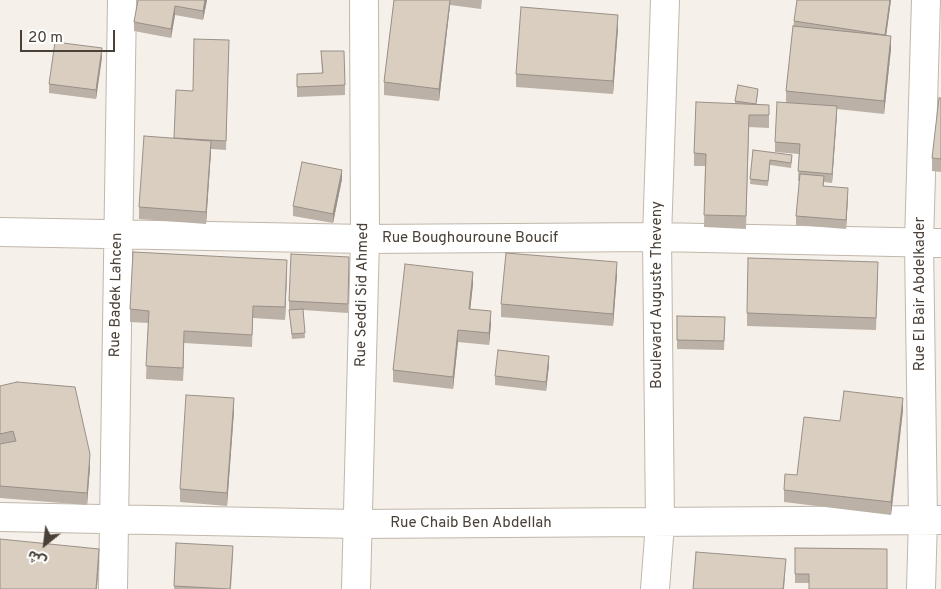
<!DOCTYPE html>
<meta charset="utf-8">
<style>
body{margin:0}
#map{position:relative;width:941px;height:589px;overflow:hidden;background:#f5f0e9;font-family:Overpass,"Noto Sans Arabic",sans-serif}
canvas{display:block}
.north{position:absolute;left:20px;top:519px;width:50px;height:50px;-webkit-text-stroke:4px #fff;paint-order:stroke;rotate:209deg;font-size:14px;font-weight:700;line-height:20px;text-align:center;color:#494037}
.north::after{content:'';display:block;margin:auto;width:18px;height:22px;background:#494037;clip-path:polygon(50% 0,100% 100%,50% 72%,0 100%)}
.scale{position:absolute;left:20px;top:30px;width:95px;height:22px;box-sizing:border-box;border:2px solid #494037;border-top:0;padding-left:6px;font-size:15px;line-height:18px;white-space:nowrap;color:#494037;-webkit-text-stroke:4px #fff;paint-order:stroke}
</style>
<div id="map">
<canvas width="941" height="589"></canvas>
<div class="north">ش</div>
<div class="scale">20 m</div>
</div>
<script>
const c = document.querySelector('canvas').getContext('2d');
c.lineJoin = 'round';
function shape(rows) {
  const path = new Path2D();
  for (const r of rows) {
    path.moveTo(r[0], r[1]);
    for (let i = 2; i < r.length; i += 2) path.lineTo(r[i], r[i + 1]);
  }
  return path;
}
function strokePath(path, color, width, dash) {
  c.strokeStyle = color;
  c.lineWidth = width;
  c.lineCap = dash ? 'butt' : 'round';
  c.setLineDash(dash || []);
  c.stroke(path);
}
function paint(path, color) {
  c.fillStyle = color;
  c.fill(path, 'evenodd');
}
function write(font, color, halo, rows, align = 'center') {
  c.font = font + ' Overpass,sans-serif';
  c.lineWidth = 4;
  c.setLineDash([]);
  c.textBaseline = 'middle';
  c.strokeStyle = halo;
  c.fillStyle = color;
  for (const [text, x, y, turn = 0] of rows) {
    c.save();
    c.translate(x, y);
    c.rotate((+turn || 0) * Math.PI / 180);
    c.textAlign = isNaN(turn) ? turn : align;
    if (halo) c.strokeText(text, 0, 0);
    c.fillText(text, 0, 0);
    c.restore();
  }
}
const street = shape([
 [0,232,365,239,657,237,941,243],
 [0,517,357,524,941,520],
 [113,589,122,0],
 [356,589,365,239,364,0],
 [655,589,660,524,657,237,665,0],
 [921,589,923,519,919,243,926,0]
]);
strokePath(street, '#c1b7ab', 30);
strokePath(street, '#fff', 28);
paint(shape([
 [138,0,207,0,203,20,175,15,171,38,134,31,134,22],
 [394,0,482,0,481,9,450,5,439,101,384,95,384,82],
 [891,0,886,36,891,49,884,114,837,109,832,183,824,182,824,186,848,197,846,229,796,225,796,216,800,181,798,181,799,154,775,152,775,142,786,102,786,91,794,21],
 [618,28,613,94,516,87,516,74],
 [229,40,226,150,211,149,206,224,139,219,139,207,174,138,193,91],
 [321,51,345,85,345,95,297,97,297,74,322,73],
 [102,57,96,99,49,93,49,84],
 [758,93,756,104,769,105,769,128,749,127,746,229,704,227,705,166,694,166,694,153,735,103,735,101],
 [941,98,941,172,932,171,932,158],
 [753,150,792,160,791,168,770,165,768,186,750,184],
 [342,179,333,223,293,216,293,206],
 [349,257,348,313,303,310,305,338,292,339,289,310,292,310,289,310,289,301],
 [287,272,285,320,253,318,252,347,184,343,183,381,146,379,148,323,130,322,130,309],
 [617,275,613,326,501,317,501,304],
 [878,275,876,330,747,326,747,313],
 [473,284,470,309,491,324,489,345,458,342,453,389,393,382,393,370],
 [677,316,725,317,724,350,677,349],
 [549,365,546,391,495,385,495,376],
 [0,386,90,467,87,505,0,498],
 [903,410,891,515,784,502,784,490,797,475,840,421],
 [234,411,227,506,180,502,180,489],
 [176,543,233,555,231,589,174,589],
 [795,548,887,549,809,583,795,583]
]), '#bbb1a6');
paint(shape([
 [205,0,207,0,203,20,203,11],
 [450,0,450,5,439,101,439,89],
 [890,0,891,0,885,44,885,35],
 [175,6,175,15,171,38,171,29],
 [618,15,618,28,613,94,613,81],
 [891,36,891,49,884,114,884,101],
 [102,48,102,57,96,99,96,90],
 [837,106,837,115,832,183,832,174],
 [211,141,211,153,206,224,206,212],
 [342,170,342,179,333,223,333,214],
 [848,188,848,197,846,229,846,220],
 [287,260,287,272,285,320,285,307],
 [617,262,617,275,613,326,613,314],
 [473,272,473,284,469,321,469,309],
 [491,311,491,324,489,345,489,333],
 [458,330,458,342,453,389,453,377],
 [184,331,184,343,183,381,183,368],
 [549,356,549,365,546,391,546,382],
 [234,398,234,411,227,506,227,493],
 [903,398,903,410,891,515,891,502],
 [90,454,90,467,87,505,87,493],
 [99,549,99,562,97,589,96,589],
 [786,559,784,589,783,589]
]), '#999087');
const building = shape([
 [138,0,205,0,203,11,175,6,171,29,134,22,138,0],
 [394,0,450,0,439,89,384,82,394,0],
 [797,0,890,0,885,35,794,21,797,0],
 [521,7,618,15,613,81,516,74,521,7],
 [793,26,891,36,884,101,786,91,793,26],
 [194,39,229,40,226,141,174,138,176,90,193,91,194,39],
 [55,42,102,48,96,90,49,84,55,42],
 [321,51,344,51,345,85,297,87,297,74,323,73,321,51],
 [738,85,758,89,756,104,735,101,738,85],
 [939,98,941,98,941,159,932,158,939,98],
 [696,102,769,105,769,115,749,115,746,216,704,215,706,154,694,153,696,102],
 [777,102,837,106,832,174,798,171,800,144,775,142,777,102],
 [144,136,211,141,206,212,139,207,144,136],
 [753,150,792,155,791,163,770,160,768,181,750,179,753,150],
 [302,162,342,170,333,214,293,206,302,162],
 [800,174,824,176,823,186,848,188,846,220,796,216,800,174],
 [133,252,287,260,285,307,253,306,252,335,184,331,183,368,146,366,149,311,130,309,133,252],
 [506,253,617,262,613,314,501,304,506,253],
 [291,254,349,257,348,304,289,301,291,254],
 [748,258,878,262,876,318,747,313,748,258],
 [405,264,473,272,469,309,491,311,489,333,458,330,453,377,393,370,405,264],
 [303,309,305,333,292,334,289,310,303,309],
 [677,316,725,317,724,341,677,340,677,316],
 [498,350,549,356,546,382,495,376,498,350],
 [17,382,75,387,90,454,87,493,0,486,0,444,16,441,13,431,0,434,0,386,17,382],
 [844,391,903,398,891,502,784,490,785,474,797,475,804,417,840,421,844,391],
 [186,395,234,398,227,493,180,489,186,395],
 [0,539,99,549,96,589,0,589,0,539],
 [176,543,233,546,230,589,174,586,176,543],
 [795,548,887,549,887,589,809,589,809,574,795,574,795,548],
 [696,552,786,559,783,589,693,589,696,552]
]);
paint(building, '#dacec1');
strokePath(building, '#999087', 1);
write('15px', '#494037', '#fff', [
 ["Rue Boughouroune Boucif",470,239],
 ["Rue El Bair Abdelkader",921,294,-90],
 ["Rue Badek Lahcen",117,295,-89],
 ["Rue Seddi Sid Ahmed",363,295,-89],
 ["Boulevard Auguste Theveny",658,295,-90],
 ["Rue Chaib Ben Abdellah",471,524]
]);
</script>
